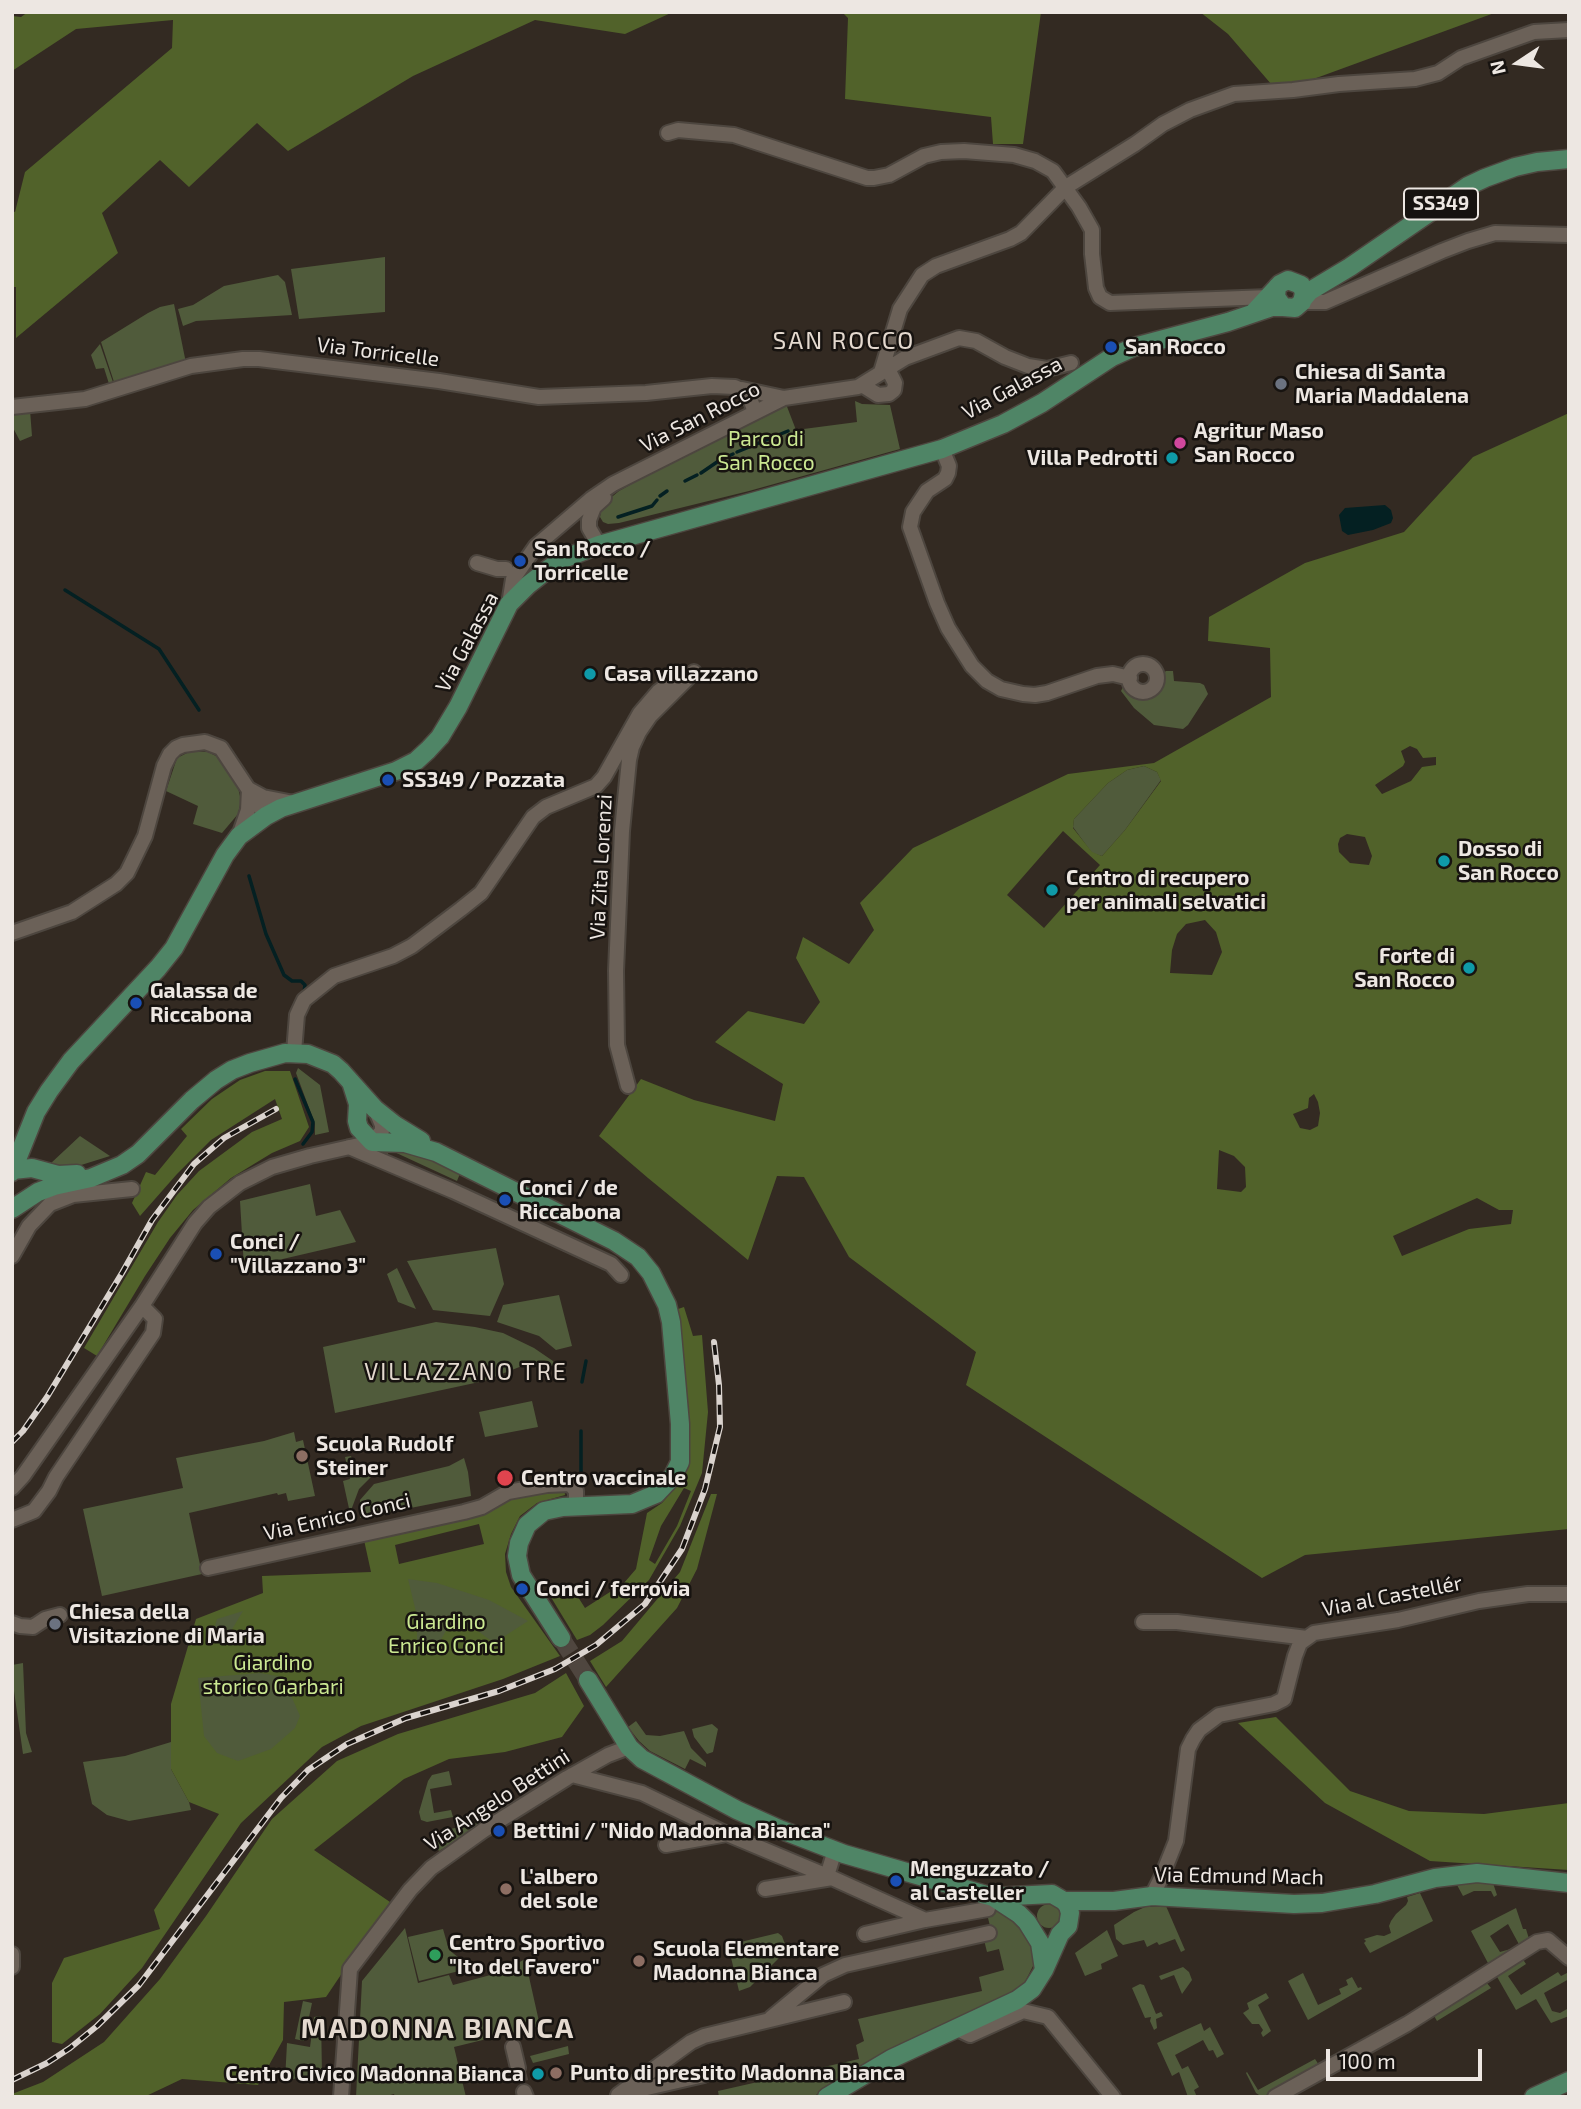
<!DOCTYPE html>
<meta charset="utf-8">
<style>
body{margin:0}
#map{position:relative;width:1581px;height:2109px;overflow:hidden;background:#332a22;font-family:"Exo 2",sans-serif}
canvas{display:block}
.frame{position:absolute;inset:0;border:14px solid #ede7e2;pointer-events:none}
.north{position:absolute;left:1483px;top:28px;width:70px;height:70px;-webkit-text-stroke:5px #171310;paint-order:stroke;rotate:257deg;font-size:19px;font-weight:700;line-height:28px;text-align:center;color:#ede7e2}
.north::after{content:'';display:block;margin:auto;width:24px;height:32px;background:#ede7e2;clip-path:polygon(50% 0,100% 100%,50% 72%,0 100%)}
.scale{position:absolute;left:1326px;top:2049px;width:156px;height:32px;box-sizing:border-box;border:4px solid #ede7e2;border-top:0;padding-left:9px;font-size:21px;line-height:24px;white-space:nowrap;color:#ede7e2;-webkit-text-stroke:5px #171310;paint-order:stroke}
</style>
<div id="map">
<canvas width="1581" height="2109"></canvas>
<div class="frame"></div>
<div class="north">N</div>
<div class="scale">100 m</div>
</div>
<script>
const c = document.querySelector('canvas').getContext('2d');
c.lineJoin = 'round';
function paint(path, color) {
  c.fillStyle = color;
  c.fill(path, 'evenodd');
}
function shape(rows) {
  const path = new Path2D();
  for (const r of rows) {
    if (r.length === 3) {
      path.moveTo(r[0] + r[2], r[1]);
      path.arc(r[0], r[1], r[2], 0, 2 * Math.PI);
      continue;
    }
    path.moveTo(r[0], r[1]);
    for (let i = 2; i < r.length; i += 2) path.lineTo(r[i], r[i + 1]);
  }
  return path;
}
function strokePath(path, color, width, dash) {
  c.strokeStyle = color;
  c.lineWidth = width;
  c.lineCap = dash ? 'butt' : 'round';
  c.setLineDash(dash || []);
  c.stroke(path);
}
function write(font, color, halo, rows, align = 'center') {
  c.font = font + ' "Exo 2",sans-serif';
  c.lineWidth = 5;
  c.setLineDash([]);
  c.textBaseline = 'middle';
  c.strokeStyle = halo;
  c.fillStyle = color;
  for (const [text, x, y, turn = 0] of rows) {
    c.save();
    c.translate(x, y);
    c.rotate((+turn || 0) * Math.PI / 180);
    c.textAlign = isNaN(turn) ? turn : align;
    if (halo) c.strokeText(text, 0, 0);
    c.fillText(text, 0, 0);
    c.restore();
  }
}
paint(shape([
 [385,257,385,312,299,319,291,269],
 [278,275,285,282,292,315,196,321,183,326,178,309,193,305,224,286],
 [174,304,186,363,115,385,101,342,148,313,160,307],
 [100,344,114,385,110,387,104,368,96,369,91,355],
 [855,401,862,404,890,405,900,449,749,491,619,523,608,524,603,522,600,517,602,505,619,491,654,471,786,404,796,430,857,422],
 [30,410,32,436,20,441,12,426,12,413],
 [1166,671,1173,671,1174,681,1200,683,1204,685,1208,694,1188,725,1183,729,1154,725,1134,708,1121,691,1123,687,1127,687,1139,698,1156,695,1161,687,1162,674],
 [191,751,208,752,218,757,238,787,241,801,238,814,222,833,193,824,198,806,166,791,177,758],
 [1144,766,1157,772,1161,780,1125,830,1102,856,1092,853,1073,827,1074,819,1108,783,1127,770],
 [298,1068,320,1085,329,1132,315,1135,315,1124,296,1073],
 [80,1136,110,1156,78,1166,60,1168,50,1164],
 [392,1149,423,1156,461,1171,457,1181,390,1150,386,1157,376,1150],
 [310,1184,316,1216,340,1210,356,1242,244,1268,240,1201],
 [496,1248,504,1284,490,1316,433,1310,407,1261],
 [397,1268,416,1309,398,1302,387,1274],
 [559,1295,572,1346,556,1350,539,1336,497,1322,503,1305],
 [436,1322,475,1327,503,1333,534,1348,553,1361,555,1366,522,1366,484,1381,335,1413,323,1347],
 [532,1401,538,1427,485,1437,479,1412],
 [294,1432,296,1442,303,1440,315,1496,288,1501,286,1493,278,1495,277,1493,189,1513,202,1574,102,1596,83,1509,183,1488,176,1458,264,1441],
 [351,1456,355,1470,371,1467,371,1477,359,1489,350,1513,343,1481,350,1479,345,1457],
 [464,1458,468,1472,471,1496,360,1518,360,1500,374,1484,449,1466],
 [391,1572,430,1578,494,1599,534,1620,404,1701],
 [255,1602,330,1726,258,1789,186,1742,180,1701,215,1618],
 [23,1663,26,1733,32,1752,23,1754,12,1677,12,1665],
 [636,1721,646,1735,660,1736,684,1731,691,1748,706,1763,706,1767,690,1759,685,1769,650,1751,639,1741,628,1727],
 [712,1724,718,1729,713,1752,707,1754,694,1737,692,1729],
 [171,1742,171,1769,189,1802,191,1810,129,1821,107,1815,92,1804,83,1762,125,1756],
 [449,1771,452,1785,430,1789,434,1813,451,1810,453,1817,427,1822,421,1820,419,1812,428,1781,432,1775],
 [477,1823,483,1825,439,1851,431,1839,437,1832],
 [1467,1883,1493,1883,1497,1895,1494,1897,1491,1891,1474,1891,1463,1896,1457,1885],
 [1420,1893,1433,1921,1370,1953,1364,1943,1366,1941,1364,1939,1377,1935,1384,1936,1391,1933,1389,1926,1391,1921,1396,1914,1406,1905,1408,1901,1407,1897],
 [1049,1916,12],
 [1166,1906,1185,1950,1181,1952,1175,1939,1159,1945,1157,1942,1147,1947,1144,1940,1123,1945,1116,1939,1114,1925,1134,1912,1145,1907],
 [1516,1908,1523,1929,1526,1929,1530,1942,1521,1948,1508,1924,1490,1936,1500,1952,1514,1948,1516,1951,1489,1965,1471,1931],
 [998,1910,1017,1922,1032,1945,1034,1957,1033,1966,1021,1990,812,2097,719,2097,718,2091,859,2059,856,2045,864,2041,858,2019,982,1991,979,1977,1004,1970,999,1949,987,1952,983,1936,992,1934,987,1914],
 [405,1928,418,1983,449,1975,453,1985,513,1969,513,1973,518,1963,525,1959,540,2026,454,2047,466,2097,395,2097,394,2094,383,2097,356,2097,362,1981],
 [443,1929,449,1950,463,1961,467,1969,419,1981,408,1937],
 [1107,1930,1118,1956,1101,1964,1102,1969,1085,1976,1075,1953],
 [778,1933,782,1936,785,1944,783,1954,750,1987,739,1991,728,1945],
 [1522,1958,1526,1964,1508,1976,1521,1995,1558,1972,1561,1976,1569,1972,1569,1979,1544,1993,1552,2011,1560,2013,1567,2009,1569,2016,1551,2023,1536,1999,1516,2010,1496,1975],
 [1183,1967,1189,1972,1192,1980,1182,1994,1174,1975,1161,1980,1159,1976],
 [1303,1973,1318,2005,1341,1994,1339,1989,1348,1985,1346,1980,1352,1977,1358,1988,1361,1987,1362,1989,1308,2020,1288,1981],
 [1486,1982,1491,1988,1437,2021,1433,2014],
 [1140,1984,1144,1985,1156,2014,1161,2012,1163,2016,1156,2019,1157,2028,1154,2030,1150,2021,1151,2017,1145,2018,1132,1988],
 [1266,1993,1269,1998,1258,2005,1271,2031,1263,2037,1261,2033,1263,2030,1259,2024,1252,2024,1243,2013,1249,2009,1247,2003],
 [303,2001,312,2003,304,2041,295,2039],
 [321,2016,322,2075,285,2080,287,2043,310,2047,314,2017],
 [1201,2023,1204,2031,1210,2027,1224,2054,1217,2058,1213,2050,1209,2051,1203,2040,1175,2055,1182,2069,1188,2066,1199,2087,1194,2090,1197,2097,1188,2097,1179,2072,1172,2076,1157,2043],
 [568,2046,569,2054,533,2063,530,2056],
 [1315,2059,1319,2065,1268,2097,1262,2097,1256,2093,1246,2073,1247,2072,1258,2090]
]), '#505b3b');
paint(shape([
 [28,12,673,12,625,34,535,20,413,76,288,151,257,123,189,187,160,160,102,213,118,253,16,338,16,287,12,287,12,211,15,212,25,172,172,48,173,20,76,29,12,71,12,16,21,17],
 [842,12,1041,12,1023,144,993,144,991,117,845,99,848,18],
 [1200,12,1497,12,1278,92,1228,34],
 [1569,413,1569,1529,1305,1555,1262,1578,966,1385,976,1352,849,1257,804,1177,777,1176,748,1260,648,1178,599,1136,641,1079,694,1100,775,1121,783,1084,715,1042,748,1011,804,1024,820,1002,796,958,803,937,849,964,874,930,860,903,913,848,1068,774,1154,763,1271,697,1270,648,1208,641,1209,617,1305,563,1404,532,1473,457],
 [1410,746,1417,749,1423,758,1436,757,1436,765,1422,767,1411,781,1382,794,1375,785,1403,766,1405,762,1401,751],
 [1144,766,1157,772,1161,781,1125,830,1102,856,1092,852,1073,828,1074,819,1108,783,1127,770],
 [1063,831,1100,865,1044,928,1007,895],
 [1347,834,1365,837,1372,856,1369,865,1350,863,1339,852,1338,844,1340,838],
 [1205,920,1216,932,1222,952,1212,975,1170,973,1172,950,1177,934,1186,924],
 [1314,1094,1318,1102,1320,1113,1318,1126,1310,1130,1300,1128,1293,1114,1308,1108,1309,1098],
 [1219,1150,1234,1156,1245,1167,1246,1187,1241,1192,1217,1189],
 [1477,1198,1499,1210,1513,1210,1511,1224,1469,1229,1402,1256,1393,1236],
 [265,1071,290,1071,309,1127,300,1141,272,1153,231,1178,193,1210,170,1238,145,1276,97,1356,84,1348,158,1222,177,1195,199,1171,252,1132,282,1119,275,1099,211,1140,177,1174,140,1216,132,1203,146,1172,155,1175,187,1136,181,1129,212,1099,240,1080],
 [684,1307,693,1336,702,1335,708,1412,702,1473,680,1526,649,1580,603,1625,590,1635,577,1640,549,1594,563,1599,578,1597,585,1608,624,1583,636,1569,647,1513,662,1503,684,1477,689,1421,678,1309],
 [684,1488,691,1491,677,1526,655,1564,649,1560,661,1526],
 [564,1487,565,1495,537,1503,520,1516,511,1534,505,1554,506,1572,511,1587,560,1656,503,1679,361,1726,322,1747,241,1823,142,1968,100,2014,62,2044,52,2042,52,1983,64,1958,160,1929,154,1910,219,1814,189,1802,171,1769,171,1704,196,1619,263,1593,262,1576,371,1572,364,1540,505,1496],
 [479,1524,484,1544,399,1564,395,1545],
 [408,1579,437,1583,489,1600,528,1621,494,1643,470,1625,451,1622,435,1650,417,1646,417,1616],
 [243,1611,225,1641,210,1644,217,1619],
 [260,1673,283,1677,300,1716,295,1728,271,1749,238,1761,217,1753,204,1736,198,1678],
 [711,1494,717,1494,697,1569,677,1608,606,1687,590,1661,622,1641,680,1572],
 [566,1673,584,1706,562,1737,505,1752,449,1759,404,1779,314,1850,390,1902,326,1997,284,2002,283,2040,258,2085,182,2079,144,2097,12,2097,12,2094,43,2082,104,2042,160,1979,206,1916,272,1819,337,1761,398,1734,535,1693],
 [1276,1717,1350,1791,1409,1811,1484,1814,1569,1803,1569,1870,1430,1861,1325,1803,1238,1723]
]), '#51622a');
paint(shape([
 [1385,505,1391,510,1393,518,1391,523,1373,530,1348,535,1342,531,1339,515,1345,508]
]), '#042022');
strokePath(shape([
 [737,452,788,431],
 [701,473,720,460,733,454],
 [685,481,697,475],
 [660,496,667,491],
 [618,517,652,506,657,500],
 [65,590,159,649,199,710],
 [249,876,266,934,284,975,292,981,301,981,305,985,304,992],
 [295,1079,313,1122,312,1132,303,1144],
 [582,1382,586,1361],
 [581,1479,581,1431]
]), '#042022', 3.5);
strokePath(shape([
 [518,2068,524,2092]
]), '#4f463f', 14, [14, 7]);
strokePath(shape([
 [561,1638,588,1680]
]), '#4f463f', 18, [18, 9]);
const minor = shape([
 [668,133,678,130,734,135,867,178,874,178,889,175,924,156,941,152,964,151,1014,155,1035,161,1053,171,1079,207,1092,230,1092,254,1096,288,1100,297,1110,303,1269,297],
 [1302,302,1325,302,1442,251,1468,241,1495,233,1569,235],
 [881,372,900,309,922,275,936,266,1010,239,1021,233,1066,187,1135,144,1163,124,1190,110,1234,94,1293,90,1339,84,1415,79,1438,73,1461,58,1534,32,1569,30],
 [862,385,878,395,889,394,894,390,895,383,890,373,883,370],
 [742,389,784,398],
 [12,407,85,399,191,366,243,359,259,359,439,381,539,397,646,393,712,386,735,387,748,393,755,412],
 [942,449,949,466,948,473,945,479,927,491,913,512,910,527,937,603,948,628,972,666,987,681,1001,689,1023,694,1035,695,1047,693,1097,676,1113,674,1130,678],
 [599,545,589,528,589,520,594,507,604,498],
 [477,563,497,569,506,569],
 [509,604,513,579,536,546,591,499,613,484,784,398,858,387,905,358,959,338,976,341,1005,357,1028,366,1047,369,1071,363],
 [1143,678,14],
 [250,790,263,797,294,803],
 [239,836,248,810,249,789],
 [12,933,72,912,116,884,127,873,145,836,164,766,170,754,176,748,183,745,205,742,221,748,266,816],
 [294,1052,297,1015,304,1000,334,976,393,956,412,946,461,909,481,893,533,817,546,807,596,786,604,777,640,713,658,692,677,678,686,679],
 [628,1086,617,1045,616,971,622,831,629,760,632,747,639,732,650,716,694,672],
 [349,1147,453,1191,611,1264,621,1275],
 [12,1256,29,1226,50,1204,73,1195,132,1189],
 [12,1488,23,1476,142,1306,195,1223,209,1207,240,1183,272,1167,310,1156,372,1142,382,1131,382,1125,376,1111],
 [12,1520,34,1511,49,1491,56,1477,153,1333,155,1319,142,1306],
 [208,1568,464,1512,482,1507,508,1492,547,1485,570,1484,576,1491,576,1507],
 [1143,1622,1177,1622,1307,1638],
 [12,1623,20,1626,33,1627,45,1619,60,1615],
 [572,1775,642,1793,727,1834,832,1878,925,1920],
 [666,1845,727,1834],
 [827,1876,835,1850],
 [765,1889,832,1878],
 [1152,1896,1162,1876,1176,1841,1188,1749,1193,1739,1199,1730,1219,1715,1274,1704,1284,1699,1295,1656,1300,1643,1314,1633,1398,1620,1479,1601,1528,1594,1569,1594],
 [865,1934,925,1920,988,1909],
 [12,1954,12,1967],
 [771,2018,823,1975,845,1965,989,1933],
 [955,2028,970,2035,1023,2011,1048,2017,1113,2097],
 [513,2047,518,2068],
 [524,2092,526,2097],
 [625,2093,704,2075],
 [618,2095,691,2042,704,2036,844,2002],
 [341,2097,350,1969,410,1890,431,1868,484,1830,567,1778,608,1755,629,1747],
 [1275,2097,1407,2024,1537,1942,1548,1940,1569,1958]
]);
const major = shape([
 [1304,298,1310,291,1350,267,1468,186,1485,178,1515,167,1537,162,1569,159],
 [1255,311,1280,284,1288,280,1301,285,1304,293,1302,302,1295,308,1283,307,1276,297,1277,287],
 [351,1082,358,1104,357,1121,359,1128,372,1142,405,1143,436,1152,614,1241,638,1257,651,1273,667,1305,671,1322,680,1424,680,1462,673,1476,656,1494,632,1504,563,1507,544,1511,527,1525,519,1543,517,1556,521,1575,561,1638],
 [13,1170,32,1168,58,1175,77,1174],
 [12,1172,36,1112,49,1091,71,1061,158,968,174,948,225,855,239,836,266,816,281,808,396,771,416,761,428,750,440,737,458,707,509,604,528,585,547,570,563,559,599,545,942,449,1003,424,1042,403,1112,357,1134,347,1228,322,1272,307,1283,307],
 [12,1209,38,1192,54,1186,91,1178,122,1165,138,1154,192,1100,216,1080,232,1070,250,1063,285,1053,308,1054,333,1064,341,1071,375,1109,395,1125,421,1141],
 [588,1680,629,1747,642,1759,737,1810,779,1829,844,1854,993,1897,1019,1914,1027,1922,1040,1943,1044,1970],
 [1064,1901,1114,1901,1152,1896,1294,1904,1322,1903,1375,1894,1435,1878,1477,1873,1569,1883],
 [827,2097,891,2059,1017,2000,1032,1989,1044,1970,1060,1934,1068,1926,1070,1913,1068,1906,1064,1901,1052,1894,993,1897],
 [1534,2097,1569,2081]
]);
strokePath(minor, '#4d463f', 18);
strokePath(major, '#4d463f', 21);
strokePath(minor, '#6b6158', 14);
strokePath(major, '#4f8566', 18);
const rail = shape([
 [12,1442,23,1431,47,1397,122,1273,152,1220,194,1164,224,1138,276,1109],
 [12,2080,47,2063,70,2048,97,2026,139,1985,281,1798,308,1770,347,1744,406,1718,499,1691,555,1669,596,1645,645,1604,682,1549,705,1489,720,1427,719,1385,714,1342]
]);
strokePath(rail, '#dad3ce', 6);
strokePath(rail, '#171310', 3.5, [10]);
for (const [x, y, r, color] of [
 [1111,347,7,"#1a4fb4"],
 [1281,384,7,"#6b7280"],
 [1180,443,7,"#d1479c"],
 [1172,458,7,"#0f9aa8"],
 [520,561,7,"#1a4fb4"],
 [590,674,7,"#0f9aa8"],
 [388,780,7,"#1a4fb4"],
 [1444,861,7,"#0f9aa8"],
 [1052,890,7,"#0f9aa8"],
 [1469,968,7,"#0f9aa8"],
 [136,1003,7,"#1a4fb4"],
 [505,1200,7,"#1a4fb4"],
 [216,1254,7,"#1a4fb4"],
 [302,1456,7,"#8d6e63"],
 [505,1478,9,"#e0444e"],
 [522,1589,7,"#1a4fb4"],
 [55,1624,7,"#6b7280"],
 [499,1831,7,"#1a4fb4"],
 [896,1881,7,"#1a4fb4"],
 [506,1889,7,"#8d6e63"],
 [435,1955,7,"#2e9e5b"],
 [639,1961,7,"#8d6e63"],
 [556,2073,7,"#8d6e63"],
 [538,2074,7,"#0f9aa8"]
]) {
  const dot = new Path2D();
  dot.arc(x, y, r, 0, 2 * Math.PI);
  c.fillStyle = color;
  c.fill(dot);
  strokePath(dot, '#171310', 2.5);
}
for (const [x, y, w] of [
 [1441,204,74]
]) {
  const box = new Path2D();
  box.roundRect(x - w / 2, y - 15.5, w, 31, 5);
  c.fillStyle = '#171310';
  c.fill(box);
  strokePath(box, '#ede7e2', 2);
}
write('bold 19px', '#ede7e2', null, [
 ["SS349",1441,204]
]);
write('bold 21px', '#ede7e2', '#171310', [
 ["San Rocco",1125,347],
 ["Chiesa di Santa",1295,372],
 ["Maria Maddalena",1295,396],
 ["Agritur Maso",1194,431],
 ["San Rocco",1194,455],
 ["Villa Pedrotti",1158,458,"right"],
 ["San Rocco /",534,549],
 ["Torricelle",534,573],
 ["Casa villazzano",604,674],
 ["SS349 / Pozzata",402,780],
 ["Dosso di",1458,849],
 ["San Rocco",1458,873],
 ["Centro di recupero",1066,878],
 ["per animali selvatici",1066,902],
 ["Forte di",1455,956,"right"],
 ["San Rocco",1455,980,"right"],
 ["Galassa de",150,991],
 ["Riccabona",150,1015],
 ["Conci / de",519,1188],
 ["Riccabona",519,1212],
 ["Conci /",230,1242],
 ["\"Villazzano 3\"",230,1266],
 ["Scuola Rudolf",316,1444],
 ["Steiner",316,1468],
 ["Centro vaccinale",521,1478],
 ["Conci / ferrovia",536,1589],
 ["Chiesa della",69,1612],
 ["Visitazione di Maria",69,1636],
 ["Bettini / \"Nido Madonna Bianca\"",513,1831],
 ["Menguzzato /",910,1869],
 ["al Casteller",910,1893],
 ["L'albero",520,1877],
 ["del sole",520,1901],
 ["Centro Sportivo",449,1943],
 ["\"Ito del Favero\"",449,1967],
 ["Scuola Elementare",653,1949],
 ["Madonna Bianca",653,1973],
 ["Punto di prestito Madonna Bianca",570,2073],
 ["Centro Civico Madonna Bianca",524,2074,"right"]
], 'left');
write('21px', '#ede7e2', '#171310', [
 ["Via Torricelle",378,352,7],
 ["Via Galassa",1012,388,-28],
 ["Via San Rocco",700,417,-27],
 ["Via Galassa",467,642,-62],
 ["Via Zita Lorenzi",601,867,-87],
 ["Via Enrico Conci",337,1517,-13],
 ["Via al Castellér",1392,1596,-11],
 ["Via Angelo Bettini",497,1800,-33],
 ["Via Edmund Mach",1239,1876,1]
]);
write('21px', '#cbe892', '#171310', [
 ["Parco di",766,439],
 ["San Rocco",766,463],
 ["Giardino",446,1622],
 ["Enrico Conci",446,1646],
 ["Giardino",273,1663],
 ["storico Garbari",273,1687]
]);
c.letterSpacing = '2px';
write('23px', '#e4d9cf', '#171310', [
 ["VILLAZZANO TRE",466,1372]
]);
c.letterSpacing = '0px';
c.letterSpacing = '2px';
write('24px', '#e4d9cf', '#171310', [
 ["SAN ROCCO",844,341]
]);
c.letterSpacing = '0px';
c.letterSpacing = '2px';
write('bold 28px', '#e4d9cf', '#171310', [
 ["MADONNA BIANCA",438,2029]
]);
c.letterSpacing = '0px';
</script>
